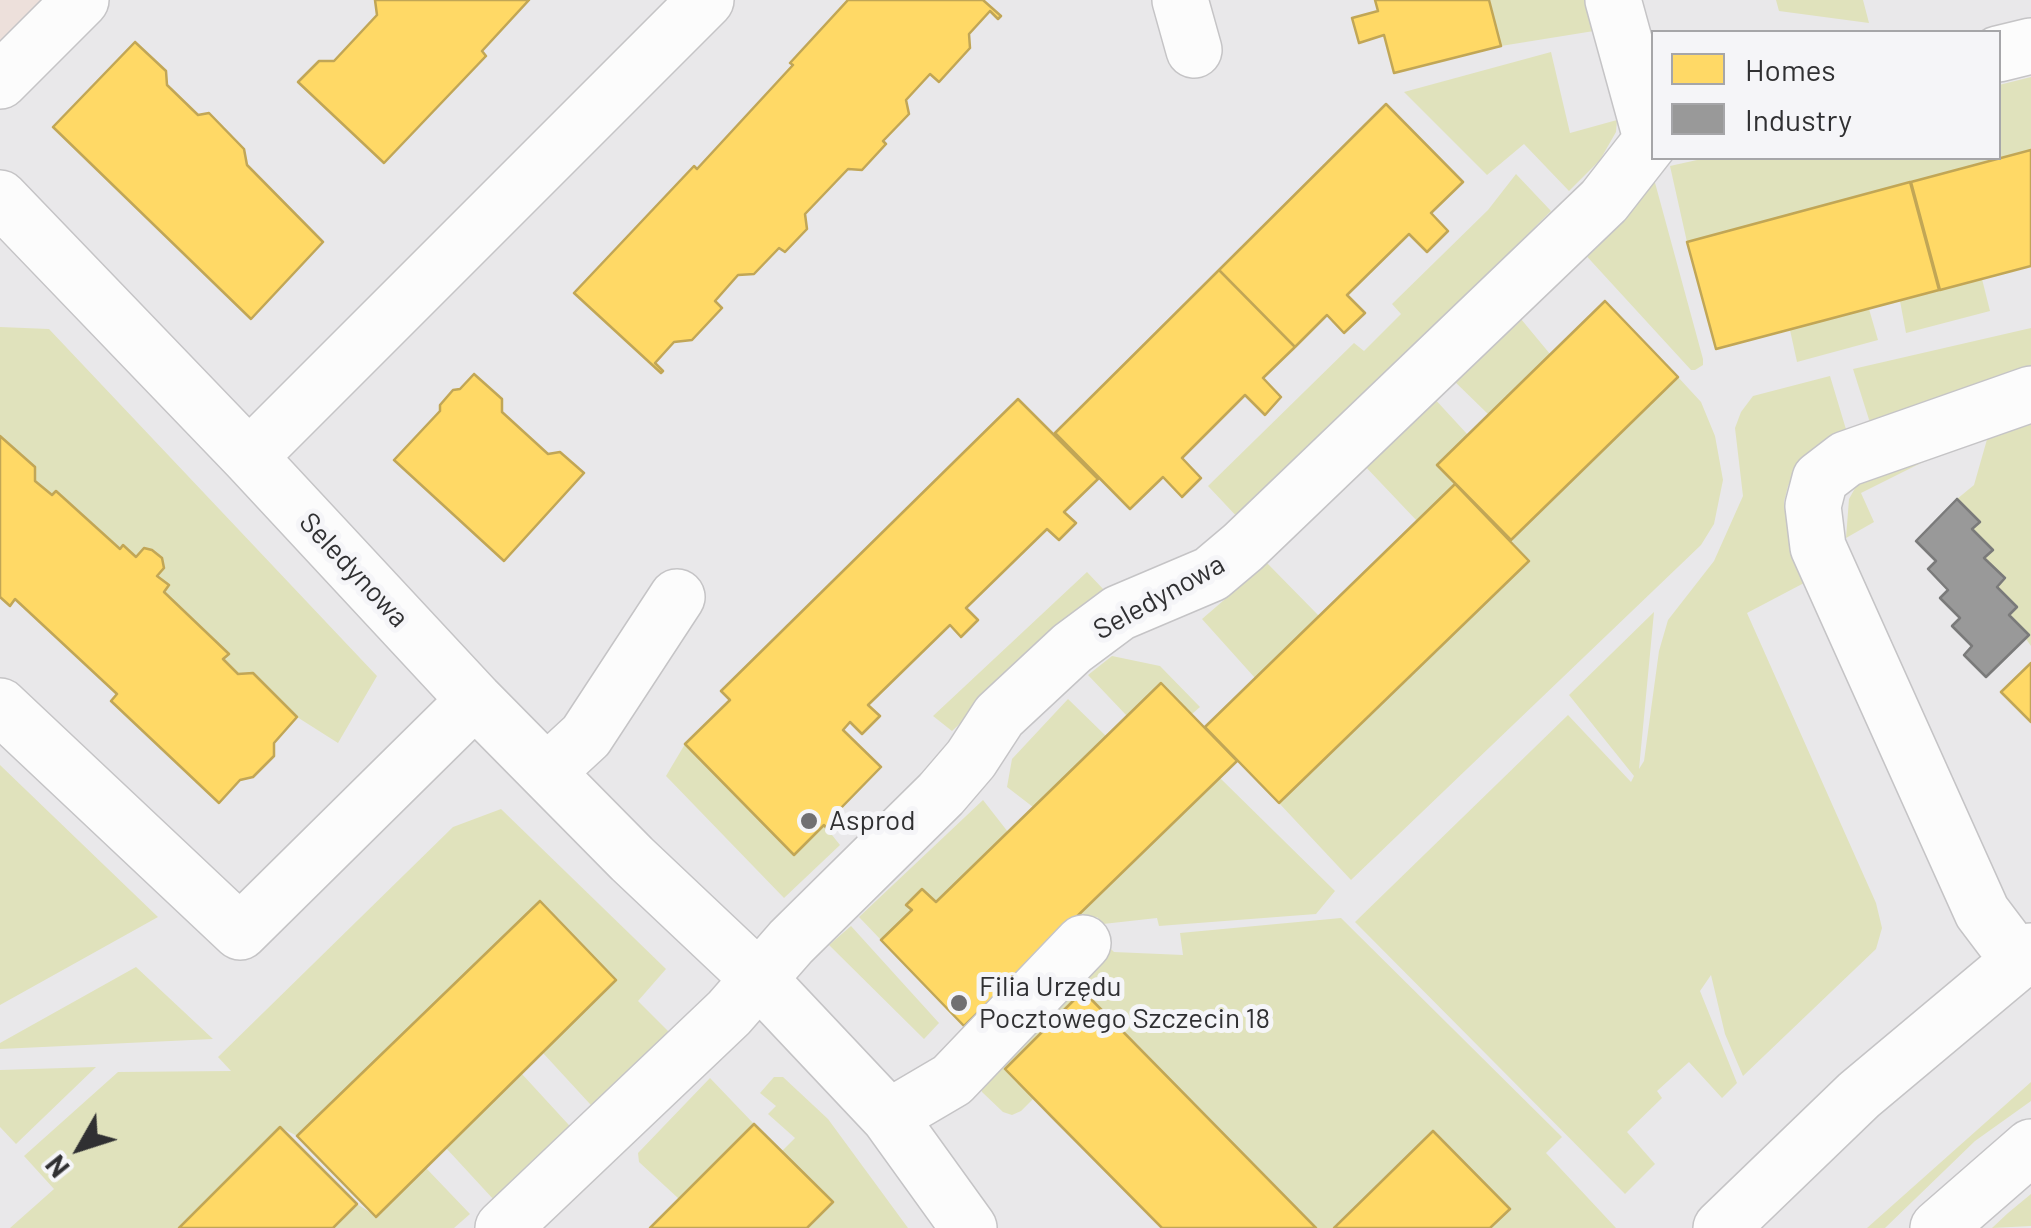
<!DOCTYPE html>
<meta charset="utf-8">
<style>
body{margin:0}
#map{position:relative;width:2031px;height:1228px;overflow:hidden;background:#e9e8ea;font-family:Barlow,sans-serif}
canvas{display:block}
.legend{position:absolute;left:1651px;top:30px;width:350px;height:130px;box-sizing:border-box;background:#f5f5f8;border:2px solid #a6a6a9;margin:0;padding:12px 18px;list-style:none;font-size:30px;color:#303032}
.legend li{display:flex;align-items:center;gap:20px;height:50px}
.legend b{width:50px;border:2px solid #a6a6a9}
.north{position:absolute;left:30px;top:1098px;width:100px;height:100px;-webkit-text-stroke:8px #f5f5f8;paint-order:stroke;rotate:231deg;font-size:28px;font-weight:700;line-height:40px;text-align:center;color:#303032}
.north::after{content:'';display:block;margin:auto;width:35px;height:45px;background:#303032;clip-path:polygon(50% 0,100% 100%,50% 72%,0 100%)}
</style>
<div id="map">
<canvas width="2031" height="1228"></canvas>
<ul class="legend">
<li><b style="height:28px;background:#ffd966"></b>Homes</li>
<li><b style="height:28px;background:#999"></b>Industry</li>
</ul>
<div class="north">N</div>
</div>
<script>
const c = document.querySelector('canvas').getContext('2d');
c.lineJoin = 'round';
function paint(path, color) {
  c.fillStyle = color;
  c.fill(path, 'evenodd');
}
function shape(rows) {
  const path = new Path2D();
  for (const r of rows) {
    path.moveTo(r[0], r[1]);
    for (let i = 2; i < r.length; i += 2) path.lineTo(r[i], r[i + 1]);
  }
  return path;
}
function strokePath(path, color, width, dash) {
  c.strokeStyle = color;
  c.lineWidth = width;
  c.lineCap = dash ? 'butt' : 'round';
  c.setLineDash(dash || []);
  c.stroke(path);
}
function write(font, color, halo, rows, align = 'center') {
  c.font = font + ' Barlow,sans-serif';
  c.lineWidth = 10;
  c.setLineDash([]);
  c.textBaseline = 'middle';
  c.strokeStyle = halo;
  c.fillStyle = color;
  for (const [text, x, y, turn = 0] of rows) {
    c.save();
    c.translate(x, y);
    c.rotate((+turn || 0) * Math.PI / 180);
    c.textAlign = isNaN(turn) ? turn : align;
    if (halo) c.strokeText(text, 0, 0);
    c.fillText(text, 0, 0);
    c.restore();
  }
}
paint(shape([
 [0,0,59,0,0,59]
]), '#ede0db');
paint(shape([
 [1490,0,1591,0,1600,30,1501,46],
 [1776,0,1863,0,1869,23,1779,11],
 [1551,52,1570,133,1617,120,1616,132,1600,160,1569,191,1524,144,1487,175,1404,92],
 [2031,77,2031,150,1687,242,1670,166,1706,158,1998,158,1999,85],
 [1651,168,1703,359,1703,365,1695,370,1691,370,1581,250],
 [1516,174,1551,211,1241,521,1208,486,1354,343,1364,351,1401,314,1392,304,1488,210],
 [1982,279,1990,311,1906,333,1900,301],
 [1869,309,1878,340,1797,362,1790,330],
 [1516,313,1550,354,1489,415,1451,378],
 [0,327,49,329,377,676,338,743,297,717,254,673,238,674,223,659,228,654,164,592,169,585,157,576,163,568,161,557,152,550,144,548,136,557,123,545,120,549,56,492,52,495,35,481,35,467,0,436],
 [2031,328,2031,376,1872,429,1853,369],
 [1830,376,1848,436,1797,471,1788,486,1784,502,1795,561,1804,583,1747,613,1876,903,1882,928,1876,949,1743,1076,1725,1034,1711,975,1700,991,1737,1083,1722,1098,1689,1062,1657,1091,1662,1098,1627,1132,1655,1164,1625,1194,1355,922,1568,715,1631,782,1634,776,1569,695,1654,612,1639,769,1644,761,1659,651,1668,620,1714,561,1743,496,1735,428,1741,412,1753,396],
 [1678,377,1701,402,1715,436,1723,480,1714,524,1701,545,1351,880,1279,803,1528,561,1511,540],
 [1432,396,1468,435,1437,465,1455,483,1417,521,1362,463],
 [2031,414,2031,646,2009,615,2017,607,1997,587,2004,578,1984,558,1992,550,1972,529,1979,521,1957,499,1974,485,1990,429],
 [1919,449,1923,462,1861,493,1874,522,1846,538,1849,499,1859,481],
 [1267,563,1319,616,1255,678,1202,619],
 [1087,572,1104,590,952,731,933,716],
 [1112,656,1160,666,1200,707,1192,714,1161,683,1127,716,1088,675],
 [1068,699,1106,736,1033,807,1007,787,1012,759],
 [685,744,793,855,824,825,840,845,784,898,666,776],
 [0,765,158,917,0,1005],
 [1220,778,1335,891,1316,914,1159,926,1157,918,1103,924,1097,917,1079,931,1071,922],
 [983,800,1008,832,936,902,921,889,906,904,912,910,881,940,859,917],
 [501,809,666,969,638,1001,681,1044,601,1116,543,1053,616,980,540,901,297,1136,280,1127,179,1228,10,1228,54,1189,24,1156,118,1072,231,1071,218,1057,453,827],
 [1341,918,1562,1137,1546,1153,1616,1228,1490,1228,1510,1208,1433,1131,1334,1228,1316,1228,1083,991,1005,1069,1034,1098,1021,1111,1012,1115,1003,1112,982,1092,979,1081,1109,947,1114,952,1183,955,1180,933],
 [851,926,939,1023,924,1039,829,945],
 [136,967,213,1039,0,1049,0,1043],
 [96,1067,16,1144,0,1127,0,1070],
 [522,1074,579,1136,494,1200,446,1148],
 [774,1077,783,1077,828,1119,908,1228,807,1228,832,1202,782,1151,795,1138,768,1114,776,1106,760,1093],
 [710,1078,754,1124,679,1199,639,1162,638,1153],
 [2031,1082,2031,1101,1975,1141,1885,1228,1867,1228],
 [426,1168,470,1214,454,1228,333,1228,357,1204,377,1217],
 [2031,1194,2031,1226,1992,1228,2008,1213]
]), '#e0e2bc');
const homes = shape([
 [529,0,482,51,486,56,384,163,298,82,319,61,334,61,377,15,375,0,529,0],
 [848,0,983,0,1001,16,998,19,990,11,969,34,970,48,939,82,930,74,906,100,909,114,883,141,886,144,862,170,848,169,805,214,807,229,785,252,779,248,754,274,738,275,715,301,722,308,692,340,674,342,655,363,663,371,661,373,574,293,694,166,697,169,793,65,790,63,848,0],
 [1375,0,1489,0,1501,46,1394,73,1384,35,1359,43,1352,18,1378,11,1375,0],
 [135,42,166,71,167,85,198,115,209,113,244,149,247,165,323,242,251,319,53,127,135,42],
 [1386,104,1463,182,1431,213,1448,231,1427,252,1409,234,1347,295,1365,313,1344,333,1327,315,1295,347,1219,270,1386,104],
 [2031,150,2031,266,1940,290,1911,182,2031,150],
 [1910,182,1939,290,1716,349,1687,242,1910,182],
 [1219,270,1295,347,1263,378,1281,397,1265,415,1245,395,1182,458,1201,478,1182,497,1163,477,1130,509,1055,433,1219,270],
 [1605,301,1678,377,1511,540,1437,465,1605,301],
 [474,374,502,399,502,412,548,454,560,452,584,473,504,561,394,460,440,411,440,405,453,390,460,389,474,374],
 [1018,399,1098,479,1064,512,1076,523,1059,540,1047,529,966,608,978,620,961,637,950,625,868,705,880,716,862,734,850,722,843,730,881,767,839,810,843,814,827,829,824,825,794,855,685,744,730,700,721,691,1018,399],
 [0,436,35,467,35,481,52,495,56,491,120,549,123,545,136,557,144,548,152,550,162,558,164,568,157,576,169,585,164,592,229,654,223,659,238,674,253,673,297,717,274,743,274,756,253,777,240,780,219,803,111,701,117,694,15,599,10,606,0,597,0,436],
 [1455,484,1529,561,1279,803,1205,727,1455,484],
 [2031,663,2031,722,2001,692,2031,663],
 [1161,683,1237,761,964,1026,881,940,912,910,906,905,922,889,936,902,1161,683],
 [540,901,616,980,376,1217,297,1136,540,901],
 [1083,991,1316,1228,1162,1228,1053,1118,1005,1069,1083,991],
 [754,1124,833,1202,807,1228,650,1228,754,1124],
 [280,1127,357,1204,333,1228,179,1228,280,1127],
 [1433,1131,1510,1209,1490,1228,1334,1228,1433,1131]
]);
paint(homes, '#ffd966');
strokePath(homes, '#c1a656', 2.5);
const industry = shape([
 [1957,499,1980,522,1972,529,1993,550,1984,558,2005,578,1997,587,2017,607,2009,615,2029,635,1986,677,1964,655,1972,646,1952,626,1960,618,1940,598,1948,590,1928,569,1936,561,1916,541,1957,499]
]);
paint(industry, '#999');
strokePath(industry, '#7a7a7a', 2.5);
const minor = shape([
 [1180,0,1194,50],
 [1613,0,1651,138],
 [1998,54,2031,46],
 [0,81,81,0],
 [0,198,249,457,475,700,632,859,758,978,889,1117,969,1228],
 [249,457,706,0],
 [0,706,240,932,475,700],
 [547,772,586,736,677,597],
 [2019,961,1982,912,1818,547,1813,506,1820,479,1846,459,2031,394],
 [889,1117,952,1080,1083,943],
 [503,1228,729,1013,791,942,941,794,971,759,999,716,1072,648,1119,613,1211,574,1243,547,1604,201,1654,137],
 [1721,1228,1859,1095,2031,951],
 [1938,1228,2031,1147]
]);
strokePath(minor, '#c5c4c6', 58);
strokePath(minor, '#fcfcfc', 55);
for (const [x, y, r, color] of [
 [809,821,10,"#717072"],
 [959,1003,10,"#717072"]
]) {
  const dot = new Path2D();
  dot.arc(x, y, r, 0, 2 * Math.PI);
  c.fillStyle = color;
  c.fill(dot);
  strokePath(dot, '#f5f5f8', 4);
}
write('28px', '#303032', '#f5f5f8', [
 ["Seledynowa",354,570,47],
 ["Seledynowa",1159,597,-29]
]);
write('28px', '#303032', '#f5f5f8', [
 ["Asprod",829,821],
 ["Filia Urzędu",979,987],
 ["Pocztowego Szczecin 18",979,1019]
], 'left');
</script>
